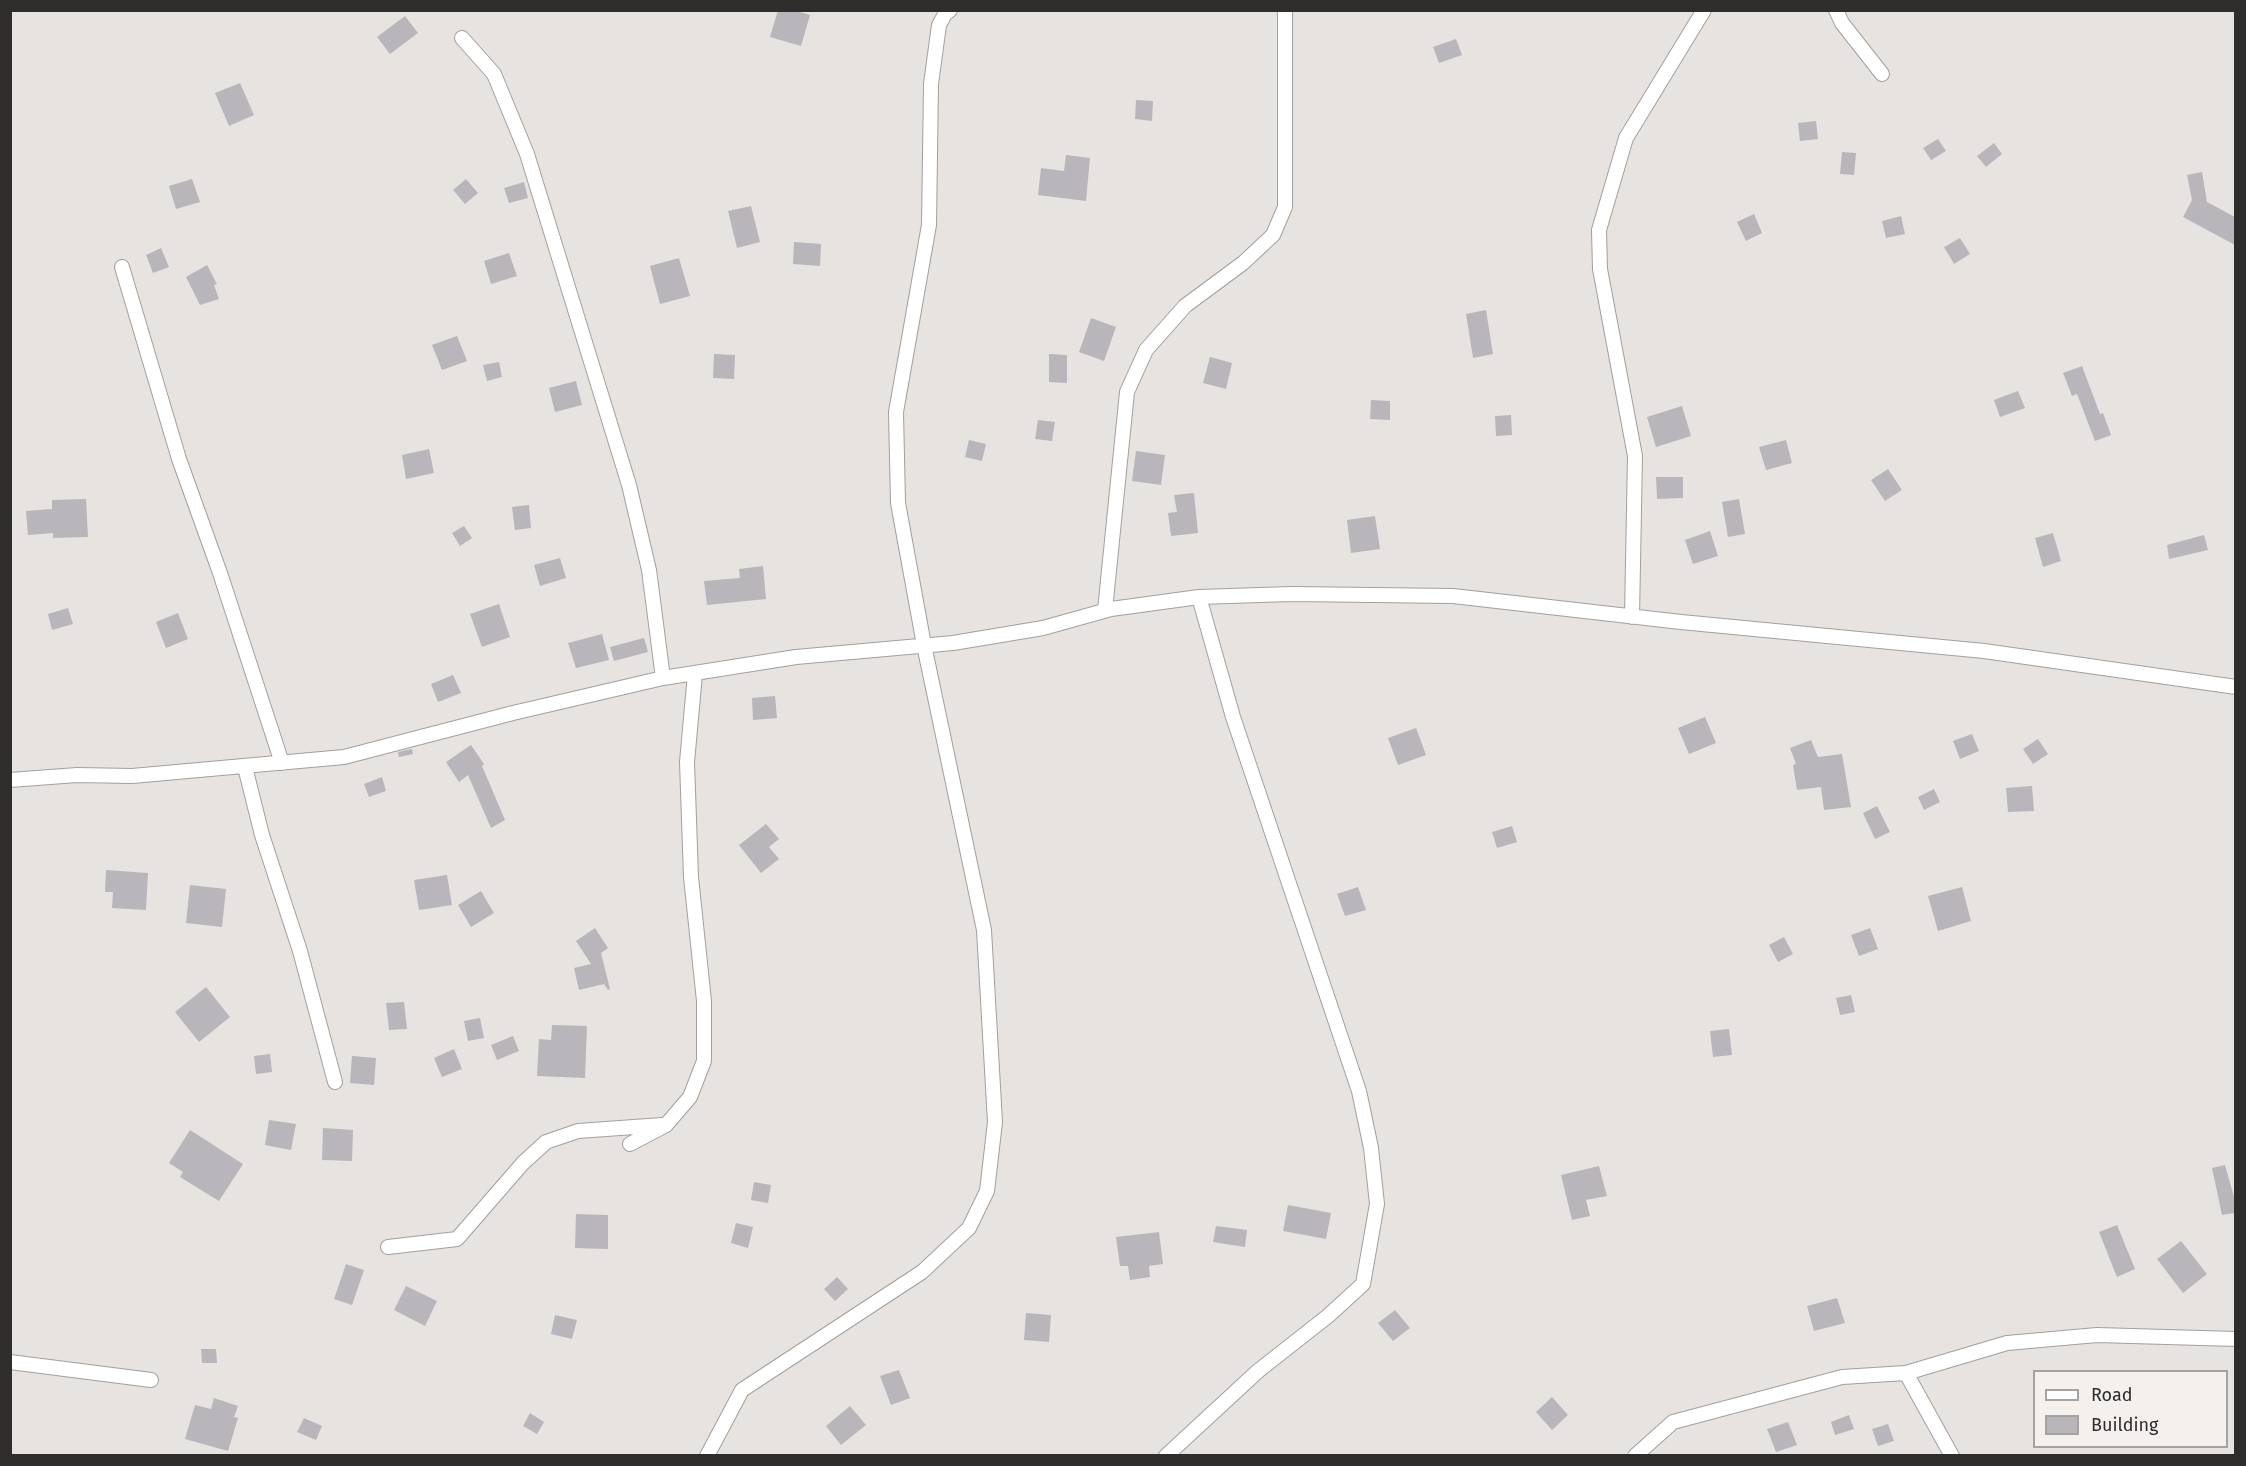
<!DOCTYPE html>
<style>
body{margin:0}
#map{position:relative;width:2246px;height:1466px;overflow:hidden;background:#e7e3e0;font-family:"Fira Sans",sans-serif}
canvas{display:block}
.frame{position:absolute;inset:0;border:12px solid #2f2d2c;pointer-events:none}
.legend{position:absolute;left:2033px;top:1370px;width:195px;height:78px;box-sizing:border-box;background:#f4f0ed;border:2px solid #a5a2a0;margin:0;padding:8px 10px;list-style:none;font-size:18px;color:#2f2d2c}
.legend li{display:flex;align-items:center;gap:12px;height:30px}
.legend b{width:30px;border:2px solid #a5a2a0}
</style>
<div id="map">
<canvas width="2246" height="1466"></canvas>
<div class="frame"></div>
<ul class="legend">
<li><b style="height:8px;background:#fff"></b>Road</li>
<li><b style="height:16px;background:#b8b6ba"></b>Building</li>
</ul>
</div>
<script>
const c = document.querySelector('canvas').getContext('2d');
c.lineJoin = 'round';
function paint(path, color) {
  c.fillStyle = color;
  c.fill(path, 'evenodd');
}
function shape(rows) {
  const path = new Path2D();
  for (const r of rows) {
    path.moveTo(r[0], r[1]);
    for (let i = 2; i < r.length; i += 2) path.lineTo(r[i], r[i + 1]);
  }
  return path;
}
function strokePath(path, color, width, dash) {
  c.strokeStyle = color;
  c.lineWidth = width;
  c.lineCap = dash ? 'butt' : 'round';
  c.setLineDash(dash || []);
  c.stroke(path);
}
paint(shape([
 [778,10,793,10,810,15,801,46,770,37],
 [405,16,418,33,390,54,377,37],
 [1456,39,1462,55,1439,63,1433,47],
 [240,83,254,115,229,126,215,93],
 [1136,100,1153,101,1152,121,1135,119],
 [1816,121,1818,139,1800,141,1798,123],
 [1938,139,1946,151,1931,160,1923,148],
 [1994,143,2002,154,1986,167,1977,156],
 [1842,152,1856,153,1854,175,1840,174],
 [1066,155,1090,158,1086,201,1038,195,1041,168,1064,171],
 [2202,172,2207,202,2235,217,2235,245,2183,217,2192,200,2187,175],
 [192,179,200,202,176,209,169,186],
 [466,179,478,193,465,204,453,190],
 [524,182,528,198,509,203,504,188],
 [751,206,760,242,737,248,728,211],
 [1754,214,1762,233,1746,241,1737,222],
 [1901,216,1905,234,1886,238,1882,221],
 [1960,238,1970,254,1954,264,1944,247],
 [794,242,821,244,820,266,793,264],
 [161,248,169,267,153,273,146,255],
 [509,253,517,276,491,284,484,261],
 [679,258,690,296,660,304,650,266],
 [207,265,217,284,214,285,219,299,200,305,186,277],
 [1486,310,1493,354,1473,358,1466,314],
 [1091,318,1116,327,1104,361,1079,352],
 [457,336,467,361,442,370,432,345],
 [714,354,735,355,734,379,713,378],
 [1049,354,1067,355,1067,383,1049,382],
 [1210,357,1232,363,1226,389,1203,383],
 [499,362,502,377,487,381,483,365],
 [2082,366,2100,414,2103,413,2111,435,2095,441,2077,394,2072,396,2063,373],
 [576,381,582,405,555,412,549,388],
 [2018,391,2025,408,2000,417,1994,400],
 [1371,400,1390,401,1390,420,1370,419],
 [1682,406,1691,436,1656,447,1647,417],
 [1511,415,1512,435,1496,436,1495,416],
 [1038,420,1055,422,1052,441,1035,439],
 [969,440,986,444,982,461,965,457],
 [1786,440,1792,463,1766,470,1759,447],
 [429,449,434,473,406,479,402,455],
 [1136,451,1165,455,1161,485,1132,481],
 [1888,469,1902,490,1885,501,1871,480],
 [1656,477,1683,477,1683,498,1657,499],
 [1194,493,1198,533,1171,536,1168,513,1177,512,1174,495],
 [86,499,88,537,53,538,53,533,28,535,26,511,52,509,52,500],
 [1739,499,1745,534,1728,537,1722,502],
 [529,505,531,528,515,530,512,507],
 [1375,516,1380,549,1351,553,1347,520],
 [464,526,472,538,460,546,452,533],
 [1710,531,1718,556,1693,564,1685,540],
 [2053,533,2061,561,2043,567,2035,538],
 [2204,535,2208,550,2169,559,2167,545],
 [560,558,566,578,540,586,534,565],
 [763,566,766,599,707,605,704,581,740,578,739,569],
 [499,604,510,637,482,647,470,614],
 [68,608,73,624,52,630,48,614],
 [178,613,188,639,166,648,156,622],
 [602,634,609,660,576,668,568,643],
 [644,638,648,652,614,661,610,647],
 [453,675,461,693,438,702,431,684],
 [775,696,777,718,753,720,752,698],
 [1705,717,1716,743,1689,754,1678,728],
 [1416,728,1426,755,1398,765,1388,738],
 [1972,734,1979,751,1960,759,1953,741],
 [2038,739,2048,754,2033,764,2023,749],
 [1811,740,1818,757,1842,754,1851,807,1824,810,1821,787,1797,790,1793,765,1796,764,1790,748],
 [471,745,484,764,482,766,505,820,491,828,468,775,459,782,446,762],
 [412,749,413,754,399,757,398,752],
 [382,777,386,791,369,797,364,784],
 [2032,786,2034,811,2008,812,2006,788],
 [1934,789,1940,802,1924,810,1918,797],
 [1877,806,1890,832,1875,839,1863,813],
 [766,824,779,839,769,847,779,859,761,873,739,845],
 [1512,826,1517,842,1497,848,1492,832],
 [106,870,148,873,146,910,112,908,113,892,105,892],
 [447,875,452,905,419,910,414,880],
 [190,885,226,889,222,927,186,923],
 [1358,887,1366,910,1345,916,1337,894],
 [1962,887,1971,921,1938,931,1928,896],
 [481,891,494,913,471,927,458,905],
 [595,928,608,948,601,953,610,989,608,990,604,984,579,990,574,968,591,964,576,941],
 [1870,928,1878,949,1859,956,1851,935],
 [1784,937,1793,954,1778,962,1769,945],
 [206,987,230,1017,199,1042,175,1012],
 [1851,995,1855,1012,1840,1015,1836,998],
 [404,1002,407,1029,389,1030,386,1003],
 [480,1018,484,1038,468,1041,464,1021],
 [552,1025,587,1026,585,1078,537,1076,539,1039,551,1040],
 [1729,1029,1732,1055,1713,1057,1710,1031],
 [513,1036,519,1051,497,1060,491,1045],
 [454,1049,462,1069,442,1077,434,1058],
 [270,1054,272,1072,256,1074,254,1056],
 [352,1056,376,1058,374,1085,350,1083],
 [269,1120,296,1124,291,1150,265,1145],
 [323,1128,353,1130,352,1161,322,1160],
 [190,1130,243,1164,219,1201,180,1177,183,1172,169,1163],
 [2225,1165,2234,1197,2235,1213,2222,1215,2212,1168],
 [1599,1166,1607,1196,1586,1200,1590,1216,1572,1220,1561,1175],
 [754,1182,771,1185,768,1203,751,1200],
 [1288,1205,1331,1213,1326,1239,1283,1231],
 [576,1214,608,1215,608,1249,575,1248],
 [736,1223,753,1227,748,1248,731,1243],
 [2117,1225,2135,1269,2117,1277,2099,1232],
 [1216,1226,1247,1230,1245,1247,1213,1242],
 [1159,1232,1163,1264,1149,1266,1150,1277,1130,1280,1128,1266,1120,1266,1116,1237],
 [2181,1241,2207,1274,2183,1293,2157,1259],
 [346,1264,364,1270,352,1305,334,1299],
 [837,1277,848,1289,835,1301,824,1289],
 [406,1286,437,1301,425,1326,394,1310],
 [1837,1298,1845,1323,1814,1331,1807,1306],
 [1395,1310,1410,1328,1393,1341,1378,1323],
 [1026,1313,1051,1315,1049,1342,1024,1340],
 [555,1315,577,1320,572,1339,551,1334],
 [201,1349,216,1349,217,1363,202,1363],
 [899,1370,910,1398,891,1405,880,1376],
 [1552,1397,1568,1415,1552,1430,1536,1412],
 [214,1398,238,1406,234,1417,238,1418,228,1451,185,1439,195,1405,211,1409],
 [850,1406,866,1425,841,1445,826,1426],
 [530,1413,544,1422,537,1434,523,1426],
 [1849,1415,1854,1429,1835,1435,1831,1422],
 [304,1418,322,1426,316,1440,297,1432],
 [1788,1422,1797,1445,1776,1452,1767,1429],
 [1888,1424,1894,1441,1878,1446,1872,1429]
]), '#b8b6ba');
const street = shape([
 [1836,10,1842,23,1882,74],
 [462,38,494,74,527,154,629,485,649,570,663,678],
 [122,267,179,459,220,573,282,763],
 [1105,610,1127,392,1146,350,1185,306,1243,263,1273,235,1285,207,1285,10],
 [1632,617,1635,456,1600,269,1599,230,1626,138,1704,10],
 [245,767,262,835,300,951,335,1082],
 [10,780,77,775,132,776,344,757,513,713,663,678,796,657,953,643,1043,628,1111,609,1199,597,1291,594,1453,596,1681,622,1984,651,2236,687],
 [630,1144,666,1125,690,1097,704,1061,704,1001,691,877,687,762,695,674],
 [388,1247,457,1239,523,1163,546,1142,578,1131,662,1125],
 [10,1362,151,1380],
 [1906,1373,1952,1456],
 [707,1456,742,1390,922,1272,969,1228,987,1191,995,1122,984,930,924,645,898,503,896,412,929,225,931,84,939,25,945,14,950,10],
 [1166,1456,1258,1371,1328,1316,1363,1284,1377,1204,1371,1148,1359,1091,1233,717,1199,597],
 [1635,1456,1673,1422,1842,1377,1906,1373,2007,1343,2097,1335,2236,1339]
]);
strokePath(street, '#a39f9d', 16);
strokePath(street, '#fff', 14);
</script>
